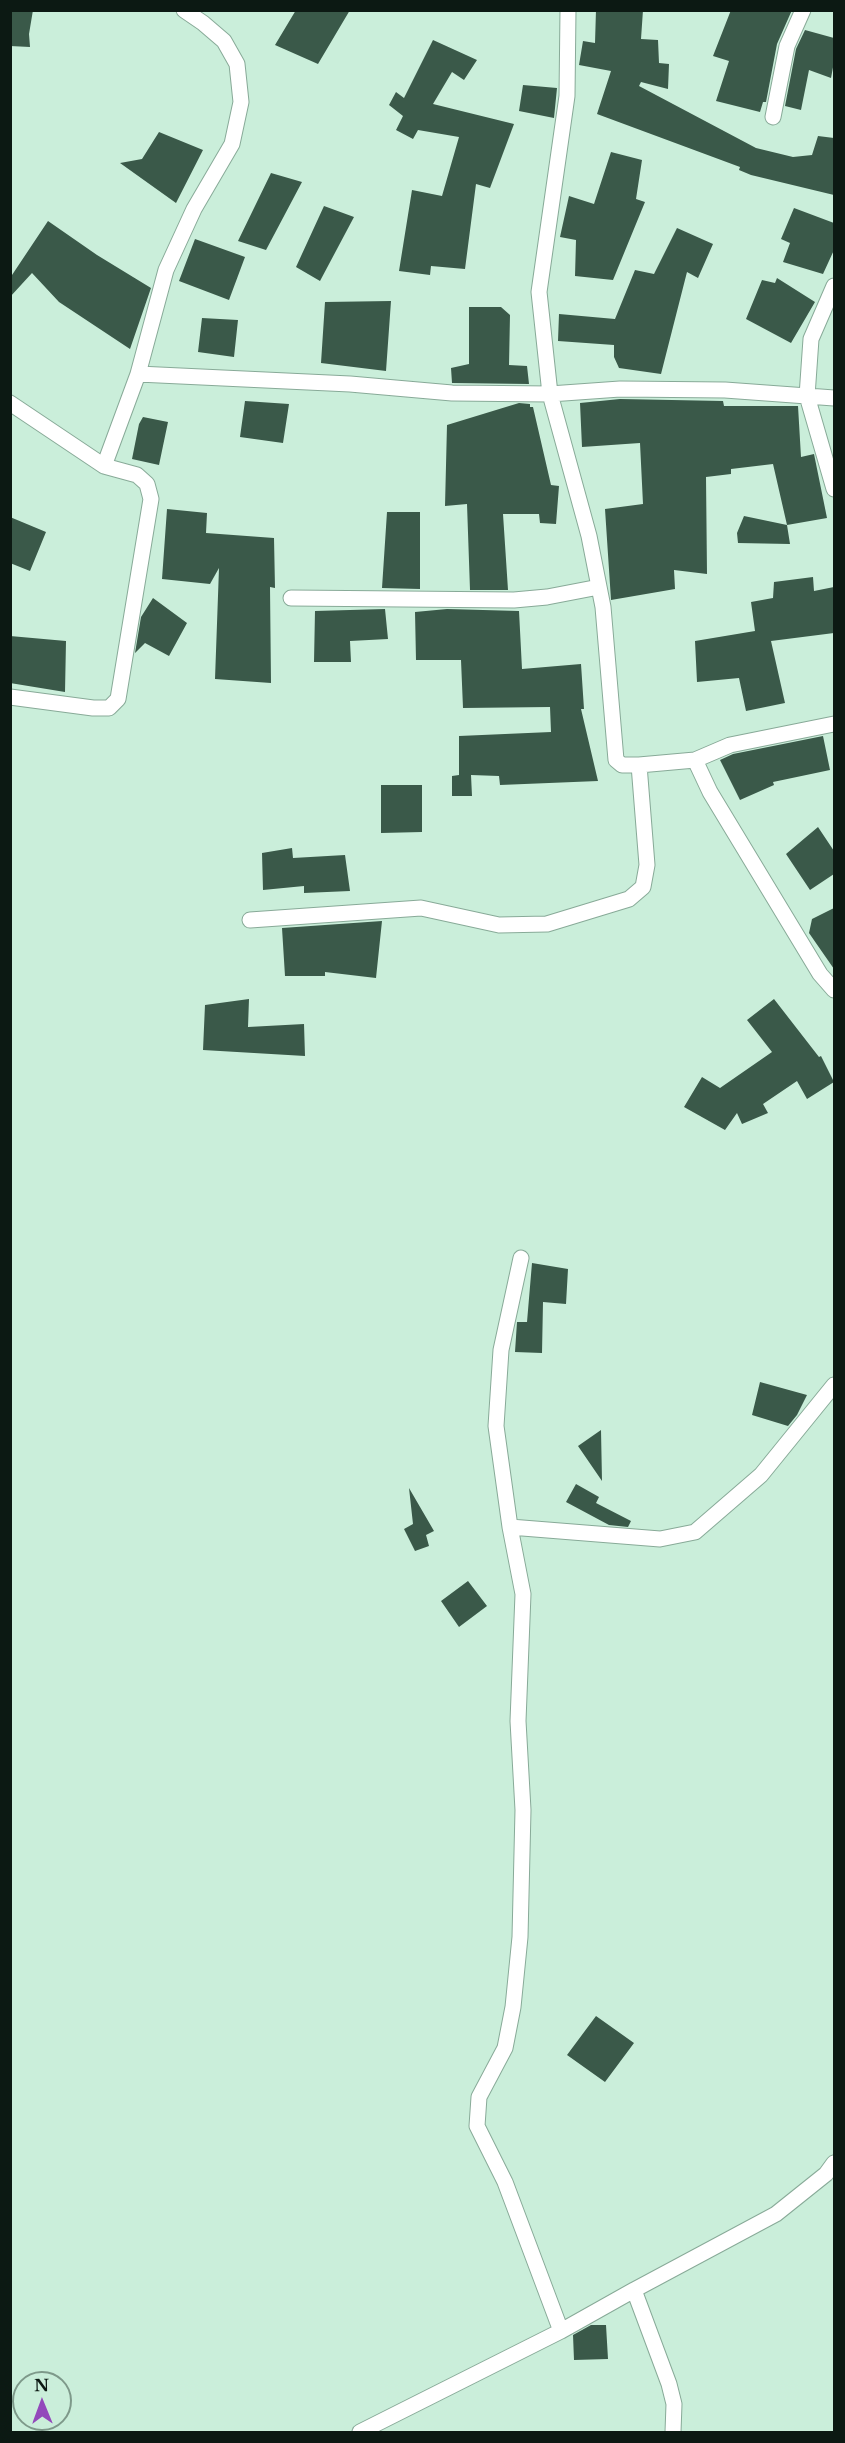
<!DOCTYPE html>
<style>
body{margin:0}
#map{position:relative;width:845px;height:2443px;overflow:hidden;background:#caeeda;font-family:"Libre Baskerville",serif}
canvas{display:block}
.frame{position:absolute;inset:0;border:12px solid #0c1913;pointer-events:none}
.north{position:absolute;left:12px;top:2371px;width:60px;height:60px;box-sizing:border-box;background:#caeeda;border:2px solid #7e998a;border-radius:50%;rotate:359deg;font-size:16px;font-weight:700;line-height:24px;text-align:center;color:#0c1913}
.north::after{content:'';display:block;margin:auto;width:21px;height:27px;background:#9349bb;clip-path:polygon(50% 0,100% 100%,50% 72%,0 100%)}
</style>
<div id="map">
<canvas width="845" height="2443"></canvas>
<div class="frame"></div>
<div class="north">N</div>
</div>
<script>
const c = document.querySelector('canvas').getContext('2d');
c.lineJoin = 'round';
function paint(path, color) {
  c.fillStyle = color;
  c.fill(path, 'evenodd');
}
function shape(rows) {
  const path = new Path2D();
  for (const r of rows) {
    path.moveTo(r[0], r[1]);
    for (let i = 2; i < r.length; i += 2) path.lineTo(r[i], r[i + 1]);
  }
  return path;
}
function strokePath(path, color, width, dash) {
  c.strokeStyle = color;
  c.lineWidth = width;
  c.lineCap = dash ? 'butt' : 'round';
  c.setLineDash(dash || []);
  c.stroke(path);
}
paint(shape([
 [10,10,33,10,29,34,30,47,10,46],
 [296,10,350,10,318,64,275,45],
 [596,10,643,10,641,39,658,40,659,63,669,64,668,89,641,82,639,86,756,148,793,157,812,155,818,136,834,138,834,195,751,175,739,170,740,167,597,114,611,71,579,65,583,41,595,43],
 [731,10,792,10,777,44,766,102,763,102,760,112,716,101,729,61,713,56],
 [805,30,834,38,834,62,831,78,809,70,801,110,785,106,796,49],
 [433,40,477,60,464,80,452,72,433,104,514,124,490,188,476,184,465,269,431,266,430,275,399,271,412,190,442,196,459,137,418,130,413,139,396,130,403,116,389,105,396,92,404,98],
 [523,85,557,88,554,118,519,111],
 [159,132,203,150,176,203,120,163,142,159],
 [611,152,642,160,636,199,645,202,613,280,575,276,576,240,560,237,569,196,594,204],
 [271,173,302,182,266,250,238,241],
 [324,206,354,217,320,281,296,267],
 [794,208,834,223,834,250,823,274,783,262,790,243,781,239],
 [48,221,97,255,151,288,130,349,59,302,32,273,10,297,10,278],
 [677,228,713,244,698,278,687,272,661,374,619,368,614,357,614,345,558,341,559,314,615,319,635,270,654,274],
 [195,239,245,257,229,300,179,281],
 [777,278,815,302,791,343,746,319,762,280,775,283],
 [391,301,386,371,321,363,325,302],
 [469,307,501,307,510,315,509,365,527,366,529,384,452,383,451,368,469,364],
 [202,318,238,320,234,357,198,352],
 [620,399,723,401,724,406,798,406,801,457,814,454,827,518,787,525,773,464,731,469,731,474,706,477,707,574,674,570,675,589,611,600,605,509,643,504,640,443,582,447,580,403],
 [245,401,289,404,283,443,240,437],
 [519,403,530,404,530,407,533,407,551,485,559,486,556,524,540,523,539,514,503,514,508,590,470,590,467,504,445,506,447,425],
 [143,417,168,422,159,465,132,459,139,424],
 [167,509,207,513,206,533,274,538,275,588,270,587,271,683,215,679,219,568,210,584,162,579],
 [387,512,420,512,420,589,382,588],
 [744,516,787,525,790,544,738,543,737,533],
 [10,517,46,532,30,571,10,563],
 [813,577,814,591,834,587,834,633,771,641,785,703,746,711,739,678,697,682,695,641,755,631,751,602,773,598,774,582],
 [153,598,187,623,169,656,145,643,135,653,141,617],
 [385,609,388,639,350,641,351,662,314,662,315,611],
 [447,609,519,611,522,669,581,664,584,709,581,709,598,781,500,785,499,776,471,775,472,796,452,796,452,776,459,775,459,736,551,732,550,707,463,708,461,660,416,660,415,612],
 [10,636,66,641,65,692,10,683],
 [823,736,830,770,773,782,774,785,740,800,720,760,733,754],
 [381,785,422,785,422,832,381,833],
 [818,827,834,851,834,874,810,890,786,854],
 [292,848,293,858,345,855,350,891,304,893,304,886,263,890,262,853],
 [834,908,834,969,809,933,812,919],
 [382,921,376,978,325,972,325,976,285,976,282,928],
 [249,999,248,1027,304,1024,305,1056,203,1050,205,1005],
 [774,999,819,1057,821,1056,834,1082,807,1099,797,1081,763,1104,768,1113,742,1124,737,1113,725,1130,684,1107,702,1077,720,1088,772,1052,747,1020],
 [532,1263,568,1269,566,1304,543,1302,542,1353,515,1352,517,1322,527,1322],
 [760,1382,807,1395,797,1415,788,1426,752,1415],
 [601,1430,602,1481,578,1446],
 [576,1484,599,1497,596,1503,631,1521,628,1527,609,1525,566,1502],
 [409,1488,434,1531,426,1535,429,1546,415,1551,404,1529,413,1524],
 [468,1581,487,1606,459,1627,441,1601],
 [596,2016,634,2043,605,2082,567,2055],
 [591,2325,606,2325,608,2359,574,2360,573,2335]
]), '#3a5949');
const minor = shape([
 [568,10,567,96,539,292,550,394,589,536,603,607,616,760,622,765,639,765,695,760,710,792,820,974,834,990],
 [773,117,787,46,803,10],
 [138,374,166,270,194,209,232,144,241,102,237,64,224,41,203,23,184,10],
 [834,398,807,396,834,489],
 [10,403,104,466,138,374,350,384,452,393,550,394,620,389,725,390,807,396,811,339,834,286],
 [291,598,514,600,547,597,599,587],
 [10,697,93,708,109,708,118,699,151,499,147,484,137,475,104,466],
 [695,760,730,745,834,724],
 [250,920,421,908,499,925,547,924,629,899,643,887,647,865,639,765],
 [521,1258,501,1350,496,1426,510,1527,523,1594,518,1721,523,1810,520,1937,513,2007,505,2048,479,2097,477,2126,505,2182,561,2331,634,2290],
 [510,1527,660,1539,695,1532,761,1475,834,1385],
 [360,2432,561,2331],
 [673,2432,674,2404,669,2384,634,2290,776,2214,826,2174,834,2163]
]);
strokePath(minor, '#88aa98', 17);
strokePath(minor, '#fff', 15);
</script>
